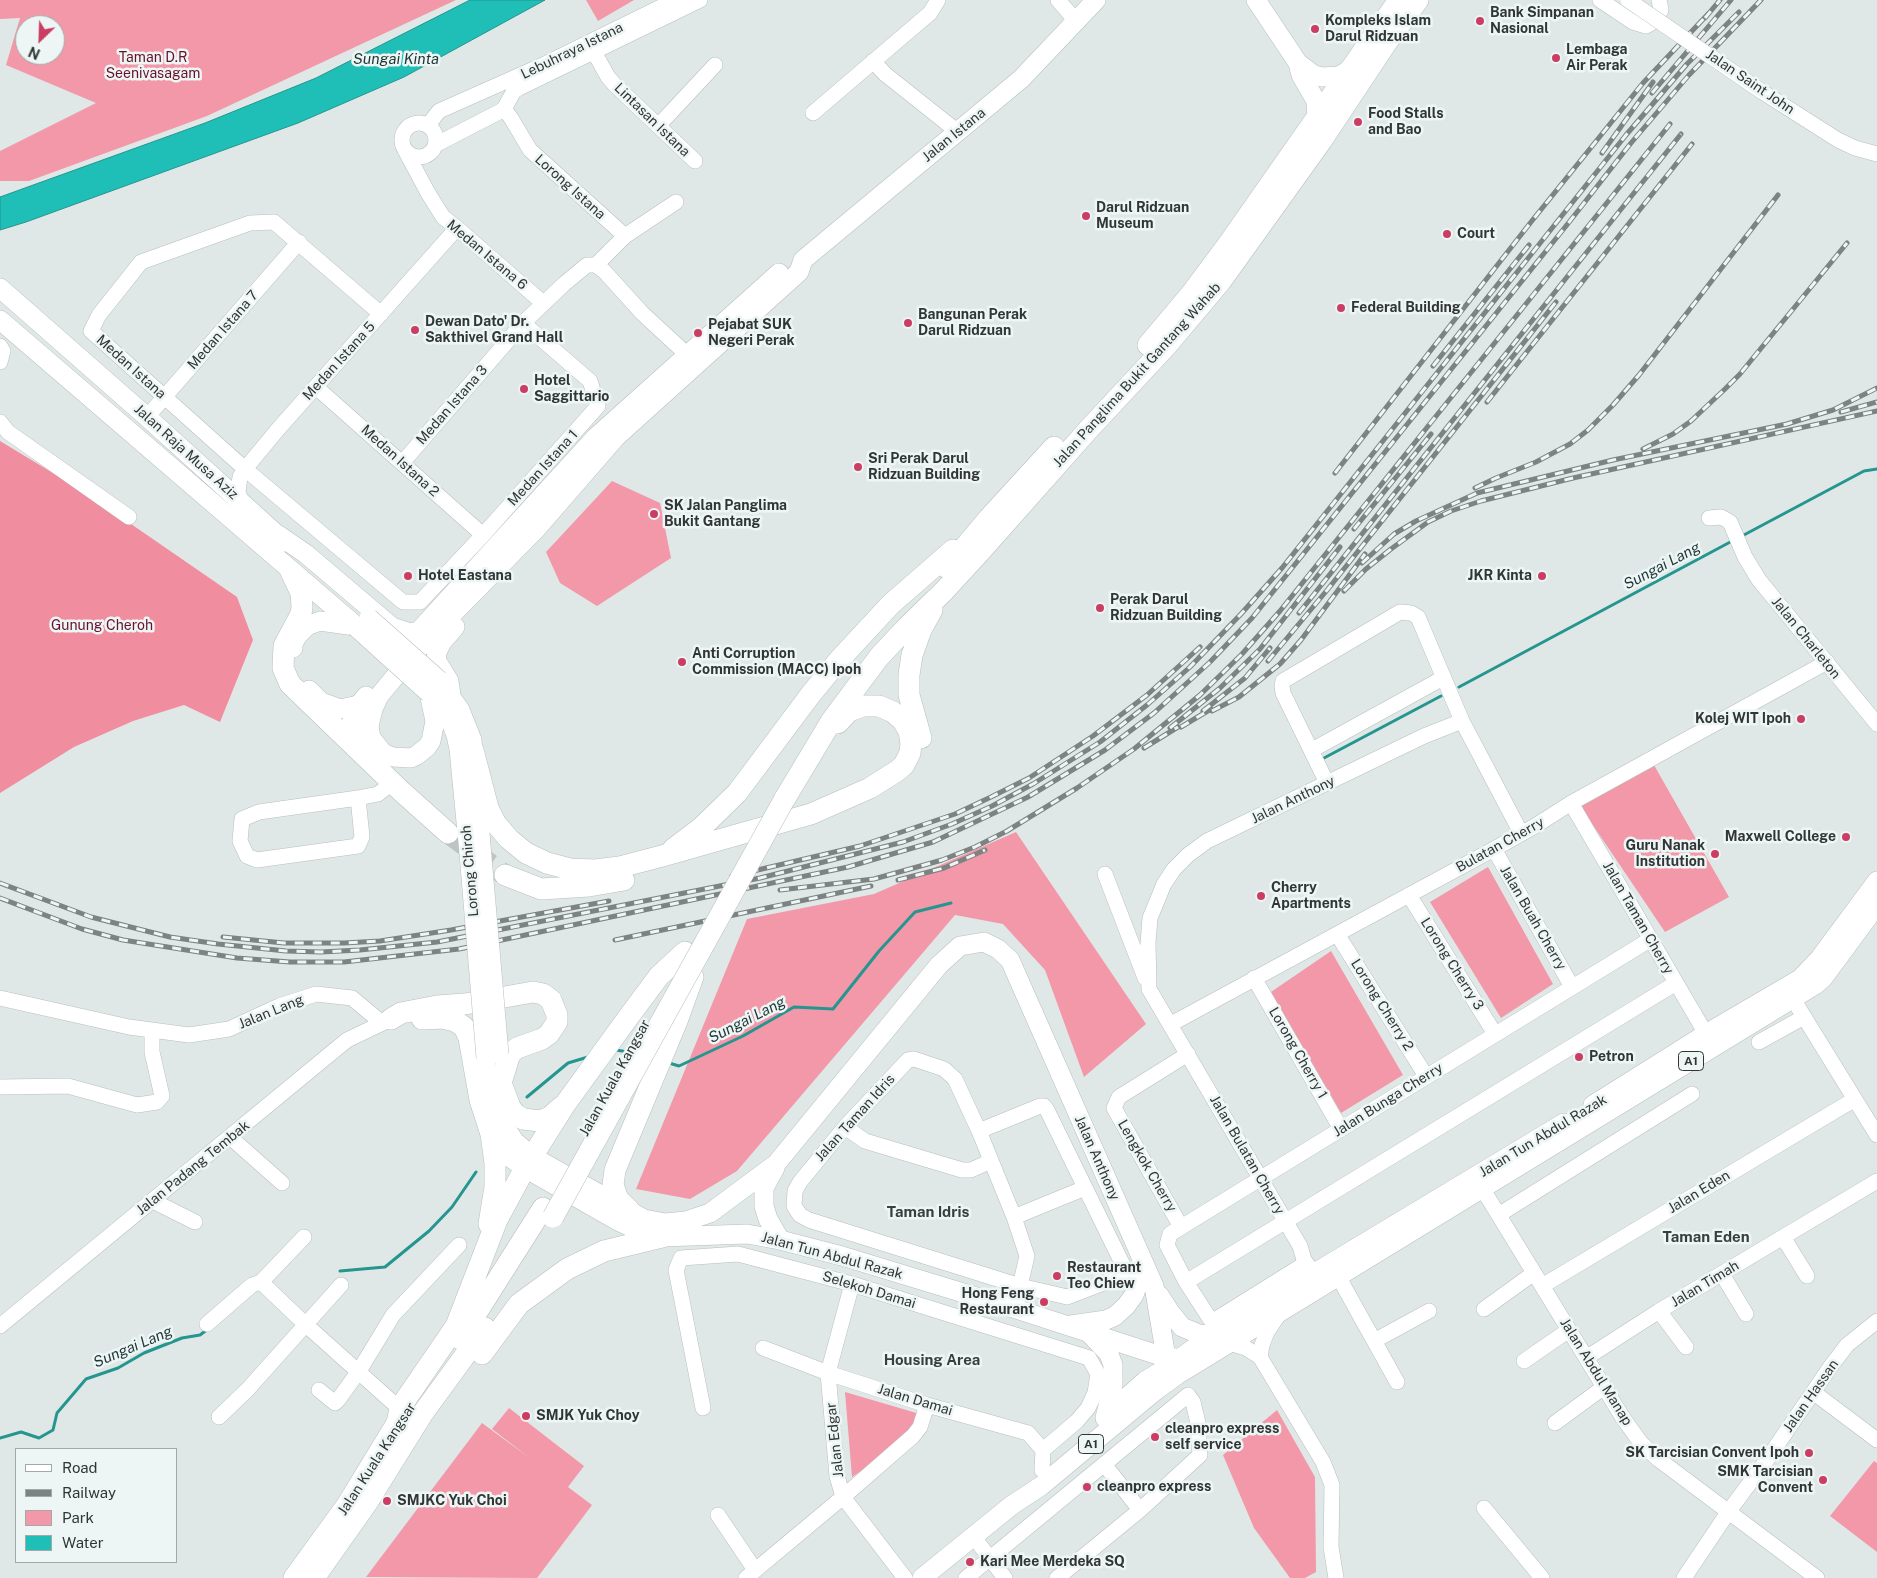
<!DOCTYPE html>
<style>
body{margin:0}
#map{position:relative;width:1877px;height:1578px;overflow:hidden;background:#e0e8e7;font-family:"Public Sans",sans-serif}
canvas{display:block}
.legend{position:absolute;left:15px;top:1448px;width:162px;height:115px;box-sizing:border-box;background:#edf6f5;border:1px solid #a2a9a8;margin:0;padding:6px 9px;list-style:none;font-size:15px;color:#323535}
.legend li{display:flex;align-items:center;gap:10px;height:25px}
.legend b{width:25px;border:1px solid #a2a9a8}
.north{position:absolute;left:15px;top:15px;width:50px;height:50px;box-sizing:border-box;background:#edf6f5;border:1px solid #a2a9a8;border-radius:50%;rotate:204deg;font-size:14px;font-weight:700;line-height:20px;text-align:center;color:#323535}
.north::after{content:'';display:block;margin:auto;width:18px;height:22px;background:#cc3d63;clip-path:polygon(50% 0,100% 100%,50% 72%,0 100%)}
</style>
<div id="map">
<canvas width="1877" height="1578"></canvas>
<ul class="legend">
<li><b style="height:6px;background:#fff"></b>Road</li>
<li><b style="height:6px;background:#7d8282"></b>Railway</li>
<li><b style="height:14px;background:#f298a8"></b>Park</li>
<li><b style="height:14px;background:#1fbeb6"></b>Water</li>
</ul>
<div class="north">N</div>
</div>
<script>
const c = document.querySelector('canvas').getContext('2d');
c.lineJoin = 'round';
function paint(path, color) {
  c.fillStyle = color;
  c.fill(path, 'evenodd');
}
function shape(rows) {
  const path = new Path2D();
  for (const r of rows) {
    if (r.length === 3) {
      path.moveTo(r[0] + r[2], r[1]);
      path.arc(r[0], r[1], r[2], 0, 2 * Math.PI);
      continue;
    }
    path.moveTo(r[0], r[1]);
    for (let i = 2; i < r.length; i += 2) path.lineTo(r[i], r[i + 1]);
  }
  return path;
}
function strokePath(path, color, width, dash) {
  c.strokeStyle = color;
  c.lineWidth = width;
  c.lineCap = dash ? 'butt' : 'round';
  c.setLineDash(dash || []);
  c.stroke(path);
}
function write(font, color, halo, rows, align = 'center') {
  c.font = font + ' "Public Sans",sans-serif';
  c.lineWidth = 5;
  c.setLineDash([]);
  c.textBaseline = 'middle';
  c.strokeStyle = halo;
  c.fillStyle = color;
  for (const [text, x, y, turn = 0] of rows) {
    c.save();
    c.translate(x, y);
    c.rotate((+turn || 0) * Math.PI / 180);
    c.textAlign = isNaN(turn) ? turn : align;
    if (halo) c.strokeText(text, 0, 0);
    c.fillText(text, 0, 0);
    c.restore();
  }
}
paint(shape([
 [0,0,456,0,207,116,29,181,0,181,0,151,96,103,6,65,20,18,0,19],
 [25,25,55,25,55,55,25,55],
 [586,0,634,0,598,21],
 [612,481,660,503,671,558,597,606,560,583,546,552],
 [1654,765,1729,897,1665,932,1580,806],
 [1016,832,1146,1024,1084,1077,1045,970,1003,924,955,915,737,1171,690,1199,636,1189,747,919,874,894],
 [1488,867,1553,984,1501,1018,1430,902],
 [1331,951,1403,1075,1341,1113,1271,992],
 [845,1392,930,1417,917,1433,852,1477],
 [509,1408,584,1466,568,1487,592,1505,537,1578,366,1577,482,1423,531,1459,492,1429],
 [1277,1410,1315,1477,1316,1572,1305,1578,1290,1578,1254,1528,1223,1455],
 [1874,1461,1877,1463,1877,1552,1830,1516]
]), '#f298a8');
paint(shape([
 [0,441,86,493,237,597,253,640,220,722,184,705,133,721,74,747,0,793]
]), '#f08d9f');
const water = shape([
 [470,0,545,0,404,77,298,123,26,222,0,230,0,197,205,123,316,78,470,0]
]);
paint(water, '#1fbeb6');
strokePath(water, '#25958f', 1);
strokePath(shape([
 [1742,536,1864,471,1877,469],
 [1459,687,1734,540],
 [1324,758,1441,696],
 [616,1050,634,1053],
 [669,1063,679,1066,743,1036,794,1007,833,1009,879,951,915,912,951,903],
 [527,1097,568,1063,588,1057],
 [340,1271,385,1267,429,1231,452,1207,476,1172],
 [0,1438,21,1432,39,1438,53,1430,57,1413,86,1379,118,1368,144,1353,182,1338,200,1335,208,1329]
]), '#25958f', 3);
strokePath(shape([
 [448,833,505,875]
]), '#bdc4c3', 21, [21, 11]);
const minor = shape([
 [1058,0,1076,21],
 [1600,0,1633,22,1646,26,1653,22,1661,10,1659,0],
 [594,52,608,77,615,85,695,161],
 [873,61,885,74,958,132],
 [1761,91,1838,140,1855,148,1877,154],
 [504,109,511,118,530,150,625,236],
 [813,113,930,13,938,0],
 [419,140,17],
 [430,126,432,120,439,111,545,64,675,0],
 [658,126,715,65],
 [435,145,499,112,504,109,514,91,519,88,700,0],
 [405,150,428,193,443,217,457,228,543,303],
 [596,265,625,236,676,202],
 [381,314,274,222,250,223,141,262,99,315,91,331,245,469,403,602,420,602,483,535,598,406,590,381,523,323],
 [0,346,3,351,0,362],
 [316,387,483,535],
 [147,417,299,242],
 [0,422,8,432,129,517],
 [402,463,523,323,564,284,587,265,596,265,604,271,643,314,694,361],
 [242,503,238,492,239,484,240,477,245,469,279,428,457,228],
 [1709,518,1721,517,1730,522,1745,557,1759,580,1877,724],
 [1312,750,1443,678],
 [1327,783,1283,693,1282,686,1283,681,1400,612,1411,613,1418,617,1462,721,1521,833],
 [358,798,362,837,358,846,257,860,247,856,240,841,242,819,259,812,358,798,378,794,393,782],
 [1571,803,1706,1034],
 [1494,849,1572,987],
 [1105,874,1145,978],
 [1409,895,1495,1034],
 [1337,934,1426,1076],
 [1254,978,1341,1129],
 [0,998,129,1027,189,1035,229,1029,279,1006,316,994,352,998,382,1023],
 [1793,999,1877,1135],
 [1171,1024,1494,849,1535,826,1571,803,1827,662],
 [1759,1042,1804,1017],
 [0,1087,68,1086,137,1105,157,1102,162,1096,152,1052,152,1030],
 [845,1127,865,1141,962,1170,971,1170,991,1161],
 [979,1131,1040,1106,1044,1106,1047,1110,1124,1267,1123,1273,1119,1277,1067,1297,1063,1296,1020,1286,809,1220,800,1215,794,1206,795,1191,800,1182,845,1127,908,1060,914,1059,944,1069,955,1079,979,1131,1014,1217,1027,1256,1020,1286,1016,1309],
 [230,1137,282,1183],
 [1482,1188,1623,1418,1641,1443,1658,1459,1817,1578],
 [153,1201,195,1222],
 [1500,1214,1692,1094],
 [1014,1217,1085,1188],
 [1181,1227,1114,1108,1119,1097,1188,1054],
 [1783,1237,1807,1276],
 [1306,1263,1213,1321,1210,1319,1186,1282,1167,1245,1170,1234,1651,939],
 [1722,1274,1746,1314],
 [1338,1276,1397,1382],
 [1322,1281,1314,1273,1304,1260,1300,1246,1149,989,1148,943,1150,918,1164,884,1174,869,1188,855,1207,841,1424,736,1462,721],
 [261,1282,304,1237],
 [1186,1282,1676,983],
 [852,1284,828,1373,837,1476,843,1497,905,1578],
 [1542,1286,1855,1099],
 [1484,1309,1534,1273],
 [1659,1311,1686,1347],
 [207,1324,252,1285,261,1282,305,1324,400,1409],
 [0,1326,347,1040,391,1019],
 [1374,1341,1429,1311],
 [1229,1343,1246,1348,1260,1357,1323,1462,1332,1485,1331,1547,1336,1578],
 [763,1348,828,1373,927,1405,1028,1433,1043,1450,1042,1470],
 [1260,1357,1262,1345,1267,1332,1279,1314],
 [1586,1358,1659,1311,1877,1181],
 [1524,1361,1569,1330],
 [319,1390,335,1403,338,1400,359,1371,393,1315,459,1245],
 [1813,1392,1877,1440],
 [703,1408,676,1270,681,1258,738,1254,852,1284,1089,1358,1098,1374,1095,1393,1088,1408,1077,1421,1043,1450],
 [219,1417,248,1389,341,1285],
 [1555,1423,1604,1387],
 [1104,1464,1140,1510],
 [1484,1508,1542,1578],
 [718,1515,755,1570],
 [973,1536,1005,1578],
 [746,1578,843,1497,913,1436,920,1427,927,1405],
 [966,1578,1188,1395,1193,1402,1198,1423,1200,1455,1140,1510,1057,1578],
 [1684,1578,1729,1511,1766,1461,1831,1366,1847,1345,1877,1321]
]);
const major = shape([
 [1256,0,1298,63,1301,75,1316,101,1317,117],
 [1298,63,1314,75,1322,77,1339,76,1351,69],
 [0,288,147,417,285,542],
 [0,320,356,626],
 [277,534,306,554,392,627,410,633,419,631,596,437,779,273],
 [293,648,293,644,298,635,307,626,320,621,355,626],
 [443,686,460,710,472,740,482,857],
 [309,690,321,702,340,709,359,705,366,696],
 [429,693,435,721,431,741,427,747,417,755,411,758,393,757,383,753,371,738,369,726,373,709,379,696,417,650,537,528,616,437,799,272,803,260,1021,79,1096,0],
 [432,695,444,708,451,722,456,735,459,749,469,853],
 [451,695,449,681,436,660,437,652,442,642,455,627],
 [486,1058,488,1105],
 [501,1090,502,1110,505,1127,514,1141,533,1157,644,1219,665,1223,686,1221,710,1213,776,1164,939,965,960,946,984,942,998,949,1010,960,1154,1286,1166,1357,1165,1369,1155,1391],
 [1593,1105,1706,1034,1800,979,1820,958,1877,881],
 [490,1132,496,1144,505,1154,525,1168,618,1221,641,1232,662,1237,747,1234,780,1240,842,1256,1016,1309,1158,1355,1176,1358],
 [775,1168,764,1188,764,1206,768,1219,780,1240],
 [1159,1295,1170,1312,1182,1327,1201,1335,1215,1333],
 [1071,1325,1106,1320,1115,1316,1126,1306,1134,1295,1138,1283,1142,1260],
 [1091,1335,1109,1354,1113,1365,1113,1385,1105,1418],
 [1109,1413,1145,1381,1165,1369,1215,1333,1564,1123],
 [922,1578,1012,1505,1041,1486,1155,1391,1177,1375,1815,985,1823,978,1877,905]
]);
const highway = shape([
 [1148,345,1191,294,1229,243,1399,0],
 [947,568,989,518,1054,447],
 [291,572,301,593,302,607,301,614,284,646,283,668,290,684,401,791,448,833],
 [921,738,909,695,909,675,912,655,921,630,932,610],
 [355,746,352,724,359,705],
 [473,750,488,808,496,824,509,839,526,853,547,863,570,869,595,870,620,867,662,856,811,814,870,788,897,771,904,765,910,753,911,744,909,731,903,721,893,712,879,706,863,706,849,711,838,723],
 [784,800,832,720,879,657,907,627,944,591,979,553,1088,430,1168,344,1221,281,1322,140,1387,42,1418,0],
 [673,849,702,827,737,793,811,694,839,660,891,604,953,550],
 [505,875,541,889,589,886,624,880],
 [391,1019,401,1013,437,1006,465,1004,533,992,543,994,551,1000,557,1015,557,1022,549,1034,542,1039,517,1048,510,1054,501,1083,510,1107,515,1114,523,1119,540,1121,550,1117,561,1107],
 [422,1019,443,1018,455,1021,464,1027,469,1038,480,1100,491,1134,495,1163,495,1187,489,1224],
 [630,1211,618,1199,613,1185,615,1170,677,1021,693,977],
 [460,1339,543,1208],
 [482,1354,519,1304,567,1269,604,1251,662,1237],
 [397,1423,400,1409,406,1399,456,1326,497,1220,525,1168,566,1103,627,1019,659,976,685,952],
 [294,1578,347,1505,397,1423,405,1413],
 [314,1578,367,1503,423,1413,485,1328]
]);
strokePath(minor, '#b7bfbe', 16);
strokePath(major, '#b7bfbe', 20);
strokePath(highway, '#b7bfbe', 22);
strokePath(minor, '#fff', 15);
strokePath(major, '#fff', 19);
strokePath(highway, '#fff', 21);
const rail = shape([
 [1705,18,1720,0],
 [1652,93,1731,0],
 [1602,153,1653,82],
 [1433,366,1529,245],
 [1487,402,1692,144],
 [1841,412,1877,402],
 [1643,449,1673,434,1691,421,1725,389,1740,374,1847,243],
 [1335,473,1531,222,1643,83,1709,13],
 [1475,488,1496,478,1536,462,1570,444,1588,430,1613,405,1639,375,1778,195],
 [1354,529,1431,434],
 [1362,563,1394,534,1416,521,1477,493,1613,460,1787,424,1833,410,1877,388],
 [1344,591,1366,569,1391,549,1428,522,1451,511,1481,501,1573,478,1877,411],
 [1299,613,1681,134],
 [1268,661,1328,589,1556,302],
 [1203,711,1245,678,1270,648],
 [1212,711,1239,697,1280,664,1301,640,1365,554],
 [1181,727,1211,709],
 [1170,728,1220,688,1260,649,1340,547],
 [1144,748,1178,727],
 [732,876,860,846,955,814,991,797,1029,778,1093,736,1147,695,1200,647],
 [898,880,944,868,985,850],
 [0,883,91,917,170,937,218,944,286,951,321,952,360,950,437,942,760,878,903,842,952,824,992,806,1033,784,1100,742,1147,705,1190,667,1241,614,1282,568,1626,135,1687,64,1739,12],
 [780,890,874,879,942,860,975,847,1007,831,1077,788,1134,749,1200,695,1242,654,1280,611,1670,124],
 [0,898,82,929,123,940,237,958,290,962,344,962,459,949,848,867,933,842,1028,797,1105,750,1154,713,1210,662,1252,618,1570,221,1631,143,1689,75,1761,0],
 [223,937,284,943,344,943,380,941,451,930,609,901],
 [615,940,871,886]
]);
strokePath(rail, '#7d8282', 5);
strokePath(rail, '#edf6f5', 3, [9]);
const minorBridge = shape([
 [1628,0,1761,91]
]);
const majorBridge = shape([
 [369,618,439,680],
 [356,627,429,693],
 [469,853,486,1058],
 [482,857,499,1054]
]);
const highwayBridge = shape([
 [553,1217,784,800]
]);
strokePath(minorBridge, '#b7bfbe', 16, []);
strokePath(majorBridge, '#b7bfbe', 20, []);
strokePath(highwayBridge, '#b7bfbe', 22, []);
strokePath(minorBridge, '#fff', 15);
strokePath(majorBridge, '#fff', 19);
strokePath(highwayBridge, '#fff', 21);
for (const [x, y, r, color] of [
 [1480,21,5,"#cc3d63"],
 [1315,29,5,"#cc3d63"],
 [1556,58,5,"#cc3d63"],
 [1358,122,5,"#cc3d63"],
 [1086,216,5,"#cc3d63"],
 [1447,234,5,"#cc3d63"],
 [1341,308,5,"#cc3d63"],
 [908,323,5,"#cc3d63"],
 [415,330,5,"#cc3d63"],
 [698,333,5,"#cc3d63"],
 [524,389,5,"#cc3d63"],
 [858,467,5,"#cc3d63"],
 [654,514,5,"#cc3d63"],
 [408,576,5,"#cc3d63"],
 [1542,576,5,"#cc3d63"],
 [1100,608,5,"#cc3d63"],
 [682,662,5,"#cc3d63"],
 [1801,719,5,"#cc3d63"],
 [1846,837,5,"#cc3d63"],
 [1715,854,5,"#cc3d63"],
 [1261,896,5,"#cc3d63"],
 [1579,1057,5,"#cc3d63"],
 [1057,1276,5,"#cc3d63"],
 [1044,1302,5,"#cc3d63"],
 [526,1416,5,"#cc3d63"],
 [1155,1437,5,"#cc3d63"],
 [1809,1453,5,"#cc3d63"],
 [1823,1480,5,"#cc3d63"],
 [1087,1487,5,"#cc3d63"],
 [387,1501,5,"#cc3d63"],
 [970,1562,5,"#cc3d63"]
]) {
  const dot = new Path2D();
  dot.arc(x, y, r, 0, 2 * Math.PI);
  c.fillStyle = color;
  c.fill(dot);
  strokePath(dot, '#edf6f5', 2);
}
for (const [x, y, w] of [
 [1691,1061,25],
 [1091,1444,25]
]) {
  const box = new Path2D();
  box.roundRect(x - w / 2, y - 9.5, w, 19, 4);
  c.fillStyle = '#edf6f5';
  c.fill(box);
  strokePath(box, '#323535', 1);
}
write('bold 12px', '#323535', null, [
 ["A1",1691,1061],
 ["A1",1091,1444]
]);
write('bold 14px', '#323535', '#edf6f5', [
 ["Bank Simpanan",1490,13],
 ["Nasional",1490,29],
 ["Kompleks Islam",1325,21],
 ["Darul Ridzuan",1325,37],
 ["Lembaga",1566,50],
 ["Air Perak",1566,66],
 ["Food Stalls",1368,114],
 ["and Bao",1368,130],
 ["Darul Ridzuan",1096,208],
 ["Museum",1096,224],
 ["Court",1457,234],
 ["Federal Building",1351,308],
 ["Bangunan Perak",918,315],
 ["Darul Ridzuan",918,331],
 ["Dewan Dato' Dr.",425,322],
 ["Sakthivel Grand Hall",425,338],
 ["Pejabat SUK",708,325],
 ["Negeri Perak",708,341],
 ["Hotel",534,381],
 ["Saggittario",534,397],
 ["Sri Perak Darul",868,459],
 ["Ridzuan Building",868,475],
 ["SK Jalan Panglima",664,506],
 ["Bukit Gantang",664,522],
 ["Hotel Eastana",418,576],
 ["JKR Kinta",1532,576,"right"],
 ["Perak Darul",1110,600],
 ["Ridzuan Building",1110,616],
 ["Anti Corruption",692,654],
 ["Commission (MACC) Ipoh",692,670],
 ["Kolej WIT Ipoh",1791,719,"right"],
 ["Maxwell College",1836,837,"right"],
 ["Guru Nanak",1705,846,"right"],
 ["Institution",1705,862,"right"],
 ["Cherry",1271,888],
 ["Apartments",1271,904],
 ["Petron",1589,1057],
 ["Restaurant",1067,1268],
 ["Teo Chiew",1067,1284],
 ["Hong Feng",1034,1294,"right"],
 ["Restaurant",1034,1310,"right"],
 ["SMJK Yuk Choy",536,1416],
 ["cleanpro express",1165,1429],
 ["self service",1165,1445],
 ["SK Tarcisian Convent Ipoh",1799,1453,"right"],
 ["SMK Tarcisian",1813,1472,"right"],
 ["Convent",1813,1488,"right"],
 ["cleanpro express",1097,1487],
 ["SMJKC Yuk Choi",397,1501],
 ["Kari Mee Merdeka SQ",980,1562]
], 'left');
write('14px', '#323535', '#edf6f5', [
 ["Lebuhraya Istana",572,51,-26],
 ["Jalan Saint John",1750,82,34],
 ["Lintasan Istana",652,120,44],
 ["Jalan Istana",954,135,-39],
 ["Lorong Istana",570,187,42],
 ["Medan Istana 6",487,255,40],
 ["Medan Istana 7",223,330,-49],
 ["Medan Istana 5",339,361,-48],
 ["Medan Istana",131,367,42],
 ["Jalan Panglima Bukit Gantang Wahab",1137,375,-48],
 ["Medan Istana 3",452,405,-49],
 ["Jalan Raja Musa Aziz",186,452,42],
 ["Medan Istana 2",400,461,42],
 ["Medan Istana 1",543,468,-48],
 ["Jalan Charleton",1806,638,51],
 ["Jalan Anthony",1293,800,-26],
 ["Bulatan Cherry",1500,845,-29],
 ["Lorong Chiroh",470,871,-95],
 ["Jalan Buah Cherry",1533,918,60],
 ["Jalan Taman Cherry",1638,918,60],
 ["Lorong Cherry 3",1452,964,58],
 ["Lorong Cherry 2",1382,1005,58],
 ["Jalan Lang",271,1012,-22],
 ["Lorong Cherry 1",1298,1053,60],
 ["Jalan Kuala Kangsar",615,1078,-61],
 ["Jalan Bunga Cherry",1388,1100,-32],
 ["Jalan Taman Idris",855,1118,-48],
 ["Jalan Tun Abdul Razak",1543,1136,-31],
 ["Jalan Bulatan Cherry",1247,1155,60],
 ["Jalan Anthony",1097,1158,66],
 ["Lengkok Cherry",1147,1166,60],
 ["Jalan Padang Tembak",193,1168,-39],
 ["Jalan Eden",1699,1192,-31],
 ["Jalan Tun Abdul Razak",832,1256,15],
 ["Jalan Timah",1705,1284,-31],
 ["Selekoh Damai",869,1290,17],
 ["Jalan Abdul Manap",1596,1372,58],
 ["Jalan Hassan",1811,1396,-55],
 ["Jalan Damai",915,1400,17],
 ["Jalan Edgar",835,1440,-96],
 ["Jalan Kuala Kangsar",377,1459,-57]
]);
write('14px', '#69112c', '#edf6f5', [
 ["Taman D.R",153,58],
 ["Seenivasagam",153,74],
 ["Gunung Cheroh",102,626]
]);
write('italic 15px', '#1f3735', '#edf6f5', [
 ["Sungai Kinta",396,59],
 ["Sungai Lang",1662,566,-28],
 ["Sungai Lang",747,1020,-27],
 ["Sungai Lang",133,1347,-23]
]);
write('bold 15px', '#383f3e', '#edf6f5', [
 ["Taman Idris",928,1212],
 ["Taman Eden",1706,1237],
 ["Housing Area",932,1360]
]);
</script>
